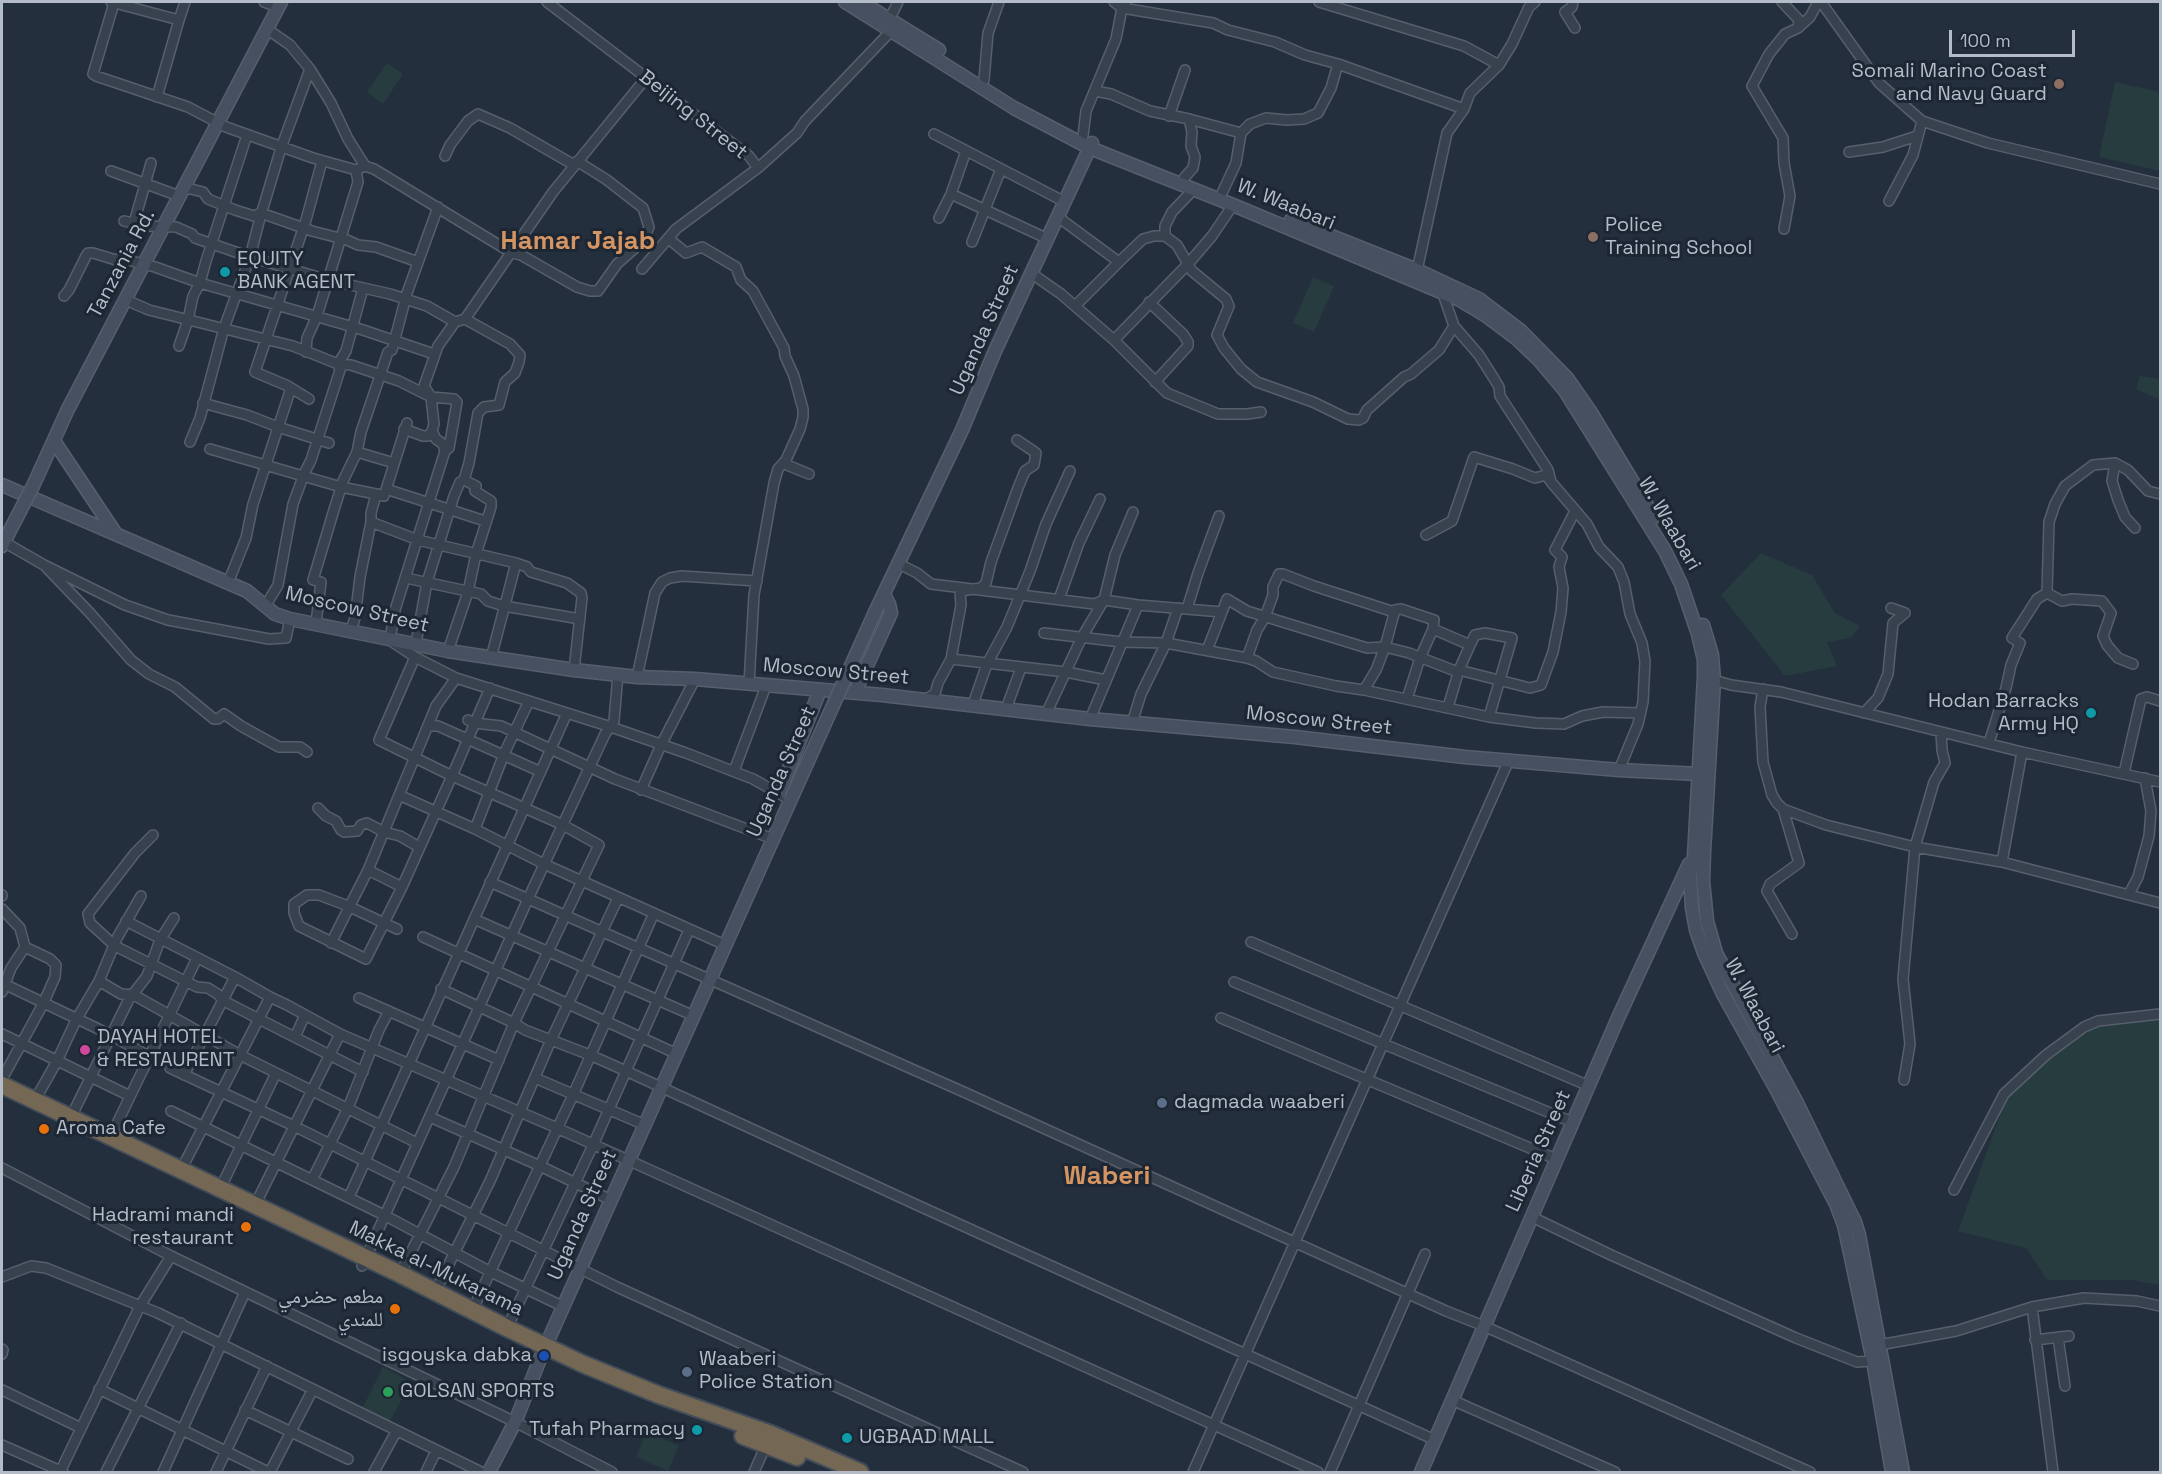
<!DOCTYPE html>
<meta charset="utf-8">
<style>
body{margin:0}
#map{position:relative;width:2162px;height:1474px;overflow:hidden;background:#242f3e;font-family:"Space Grotesk",sans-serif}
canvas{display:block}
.frame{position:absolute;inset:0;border:3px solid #b4bcc9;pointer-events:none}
.scale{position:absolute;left:1949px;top:30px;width:126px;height:27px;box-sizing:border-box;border:3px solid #b4bcc9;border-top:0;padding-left:8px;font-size:18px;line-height:21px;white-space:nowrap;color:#b4bcc9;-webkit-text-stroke:4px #1d2633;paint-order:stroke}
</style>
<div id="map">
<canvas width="2162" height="1474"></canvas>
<div class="frame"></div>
<div class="scale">100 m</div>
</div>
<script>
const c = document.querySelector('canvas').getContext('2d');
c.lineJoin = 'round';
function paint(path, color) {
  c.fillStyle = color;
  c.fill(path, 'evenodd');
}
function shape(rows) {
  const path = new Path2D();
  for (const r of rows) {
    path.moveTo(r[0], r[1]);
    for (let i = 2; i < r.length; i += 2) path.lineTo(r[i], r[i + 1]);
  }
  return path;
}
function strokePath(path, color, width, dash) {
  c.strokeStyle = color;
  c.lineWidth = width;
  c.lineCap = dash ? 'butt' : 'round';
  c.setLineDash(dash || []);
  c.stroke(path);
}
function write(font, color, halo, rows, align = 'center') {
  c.font = font + ' "Space Grotesk","Noto Naskh Arabic",sans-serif';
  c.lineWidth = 6;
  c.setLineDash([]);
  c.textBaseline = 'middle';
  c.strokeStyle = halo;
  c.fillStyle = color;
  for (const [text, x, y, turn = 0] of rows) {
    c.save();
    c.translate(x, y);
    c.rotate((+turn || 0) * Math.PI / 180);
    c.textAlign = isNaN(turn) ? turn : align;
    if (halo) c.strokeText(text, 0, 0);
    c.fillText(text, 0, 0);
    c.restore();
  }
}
paint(shape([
 [387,63,403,74,383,104,367,92],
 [2115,82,2160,92,2160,171,2099,157],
 [1313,277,1334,286,1314,332,1293,323],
 [2140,376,2160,379,2160,400,2136,389],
 [1761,553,1812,575,1835,613,1860,626,1851,638,1827,642,1837,666,1785,676,1721,595],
 [2160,1020,2160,1285,2131,1280,2047,1280,2026,1248,1958,1231,2009,1091,2089,1025],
 [383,1367,411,1382,389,1423,362,1409],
 [647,1431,679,1446,668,1471,636,1457]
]), '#263c3f');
const street = shape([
 [111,2,179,20,185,2],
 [264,2,278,7],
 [547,2,749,156,758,168,676,229,642,269],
 [1126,2,1122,8,1213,23,1228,30,1275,42,1305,55,1338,64,1464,109],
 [1319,2,1464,46,1499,65],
 [1573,2,1572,7,1565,12,1575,28],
 [1782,2,1799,20,1798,28],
 [1821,2,1879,83,1922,121,1988,143,2160,184],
 [114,3,93,74,96,76,188,107,226,127,313,158,356,170,365,166,374,169,512,253,521,255,577,287,590,291,598,291,617,264,643,241,649,227,643,208,607,180,577,161],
 [890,18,898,2],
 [267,29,290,45,310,69,331,103,348,139,365,166],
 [984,80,988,33,999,2],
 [1095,91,1111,94,1150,111,1189,119,1192,132,1191,146,1195,157,1193,168,1184,178],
 [157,97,179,20],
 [1169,116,1185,70],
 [1189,119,1241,133],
 [934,134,1065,202],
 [1083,136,1086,111,1116,39,1122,8,1114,2],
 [966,151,951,194,1048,239],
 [1849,152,1883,147,1917,136],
 [445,156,450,145,468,121,478,114,510,128,574,165],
 [758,168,797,133,805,121,892,30],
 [111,171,179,196],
 [184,189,191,189,203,192,208,199,235,210,254,216,261,213,312,231,347,240,358,245,376,247,418,262],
 [1222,193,1236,163,1241,133,1250,124,1266,118,1287,120,1304,119,1318,113,1331,88,1338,64],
 [1889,201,1913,155,1922,121],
 [1058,217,1119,262,1143,239,1154,236,1165,236,1177,245,1192,271,1226,299,1229,306,1217,335,1224,348,1241,369,1257,382,1313,402,1348,419,1359,420,1363,418,1367,410,1404,377,1411,374,1439,350,1454,326],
 [939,218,951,194],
 [124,221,145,226,176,227,192,234,195,238,250,257,328,280,390,294,427,306,455,322],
 [134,223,151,163],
 [1784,229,1790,196,1784,163,1783,138,1752,86,1769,54,1785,34,1798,28,1810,17,1818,2],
 [1165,236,1165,226,1172,212,1194,189],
 [669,239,686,253,702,247,736,267,741,280,753,291,784,348,785,356,794,376,803,409,803,417,800,429,786,460],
 [972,242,1001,169],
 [1031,273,1061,294,1114,340,1167,393,1218,414,1247,414,1261,412],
 [1416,275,1447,133,1464,109,1470,93,1499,65,1512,44,1529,7,1535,2],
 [1442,291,1454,326,1479,355,1493,377,1499,387,1500,396,1548,470,1551,482,1587,524,1599,547,1618,567,1624,582,1630,614,1642,643,1645,661,1643,702,1638,724,1619,770],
 [64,296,69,290,86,256,88,253,93,253,116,260,120,258,155,267,200,283,360,329,434,354],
 [126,300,149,310,293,346,338,364,351,365,399,381,431,397,454,399,457,402,449,448,445,451],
 [1149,302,1183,334,1188,342,1188,346,1155,382],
 [1075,306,1119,262],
 [1114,340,1188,264,1212,236,1233,205],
 [179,346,188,320,193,296,200,283,206,261,247,135],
 [306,352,307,338,317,316,358,182,356,170],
 [309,399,288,386,255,372,306,220,322,161],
 [203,403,247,415,278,427,329,443],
 [404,429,423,436,428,436,432,431,434,424,431,397,424,386,438,346,455,322,465,319,553,192,646,78],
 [190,442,200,418,224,328,250,257,260,218,281,148,310,69],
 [210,449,341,487,381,495],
 [357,452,394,463],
 [2115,463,2112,481,2118,500,2125,517,2135,528],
 [386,489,485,521],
 [371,522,418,540,516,563,527,567,531,572,567,583,581,593,582,598,574,670],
 [1426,535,1452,521,1474,457,1513,469,1535,478,1546,475,1551,482],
 [4,542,44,565,125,605,168,620,269,639,286,638,290,619],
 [899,564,917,573,931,584,1094,604,1104,600,1138,605,1222,612,1227,599,1247,611,1367,648,1385,647,1409,653,1455,671,1459,670,1530,688,1541,685,1553,652,1561,612,1563,588,1559,567,1562,557,1555,550,1575,511],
 [44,565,90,613,131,660,149,674,175,687,214,719,218,719,224,714,241,726,279,747,300,747,307,752],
 [406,578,481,594,488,601,504,606,580,619],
 [228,583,246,538,253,504,291,388],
 [2047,593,2062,601,2072,599,2102,601,2111,613,2103,636,2107,645,2118,658,2133,664],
 [1059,599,1079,543,1100,499],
 [266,605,278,585,293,504,304,474,311,460,340,370,338,364,346,351,363,288],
 [1187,609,1198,573,1219,516],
 [1395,610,1401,609,1434,620,1433,629,1470,645,1459,670,1448,707],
 [316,623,321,582,313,580,333,513,343,481,357,452,361,432,388,352,392,350,407,293,438,207],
 [351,630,355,618,360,577,371,522,371,513,376,495,384,496,407,423],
 [1044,633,1122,642,1166,643,1247,658,1256,661,1273,672,1336,686,1364,690,1489,717,1536,723,1564,724,1582,716,1603,712,1640,713],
 [390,639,395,610,445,451,443,444,436,439,432,431],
 [391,641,415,657,456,678,611,727,686,753,753,779,789,799],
 [416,643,427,582,454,496,460,482,464,480,469,463,478,413,484,407,499,405,505,382,515,373,519,362,520,355,510,344,465,319],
 [1470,645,1475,635,1485,633,1512,638,1489,717],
 [1207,650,1222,612],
 [448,651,468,592,476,554,491,507,491,501,475,491,476,486,464,480],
 [491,658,516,563],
 [1247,658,1257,630,1265,617,1273,595,1273,587,1279,574,1283,574,1314,586,1391,611,1395,610,1385,647,1376,670,1364,690],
 [951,659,1066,672,1106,680],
 [637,677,655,593,662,582,670,578,682,576,757,581],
 [1710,679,1731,685,1781,692,2022,752,2160,782],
 [749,684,754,595,774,483,778,469,786,460,787,465,809,474],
 [1763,689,1760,707,1763,762,1772,795,1777,803,1783,809,1826,825,1915,847,2002,862,2160,903],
 [926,699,935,694,938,683,951,659,961,605,960,591,981,588,986,583,991,562,1018,488,1025,471,1034,465,1036,453,1017,440],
 [1407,699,1420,658,1433,629],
 [973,704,987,664,1007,627,1030,571,1046,524,1070,471],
 [1006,709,1021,668],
 [1864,713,1878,698,1888,674,1893,623,1905,613,1891,608],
 [1046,714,1082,637,1104,600,1115,555,1133,512],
 [1090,719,1138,605],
 [468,720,475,723,501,726,615,779,773,839],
 [1132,723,1141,694,1166,643,1178,608],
 [428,726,438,726,539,771],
 [1989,743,2006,688,2011,665,2020,643,2012,638,2037,599,2047,593,2049,522,2055,504,2065,486,2093,465,2115,463,2128,470,2148,491,2160,494],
 [734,771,766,686],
 [2124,773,2141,699,2147,697,2160,701],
 [641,790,661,745,695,679],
 [399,795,475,829,544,864,725,945],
 [318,808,326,816,336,821,341,830,344,832,357,831,361,825,367,823,384,832,400,836,419,847],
 [1783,809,1799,863,1770,884,1767,891,1792,934],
 [475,829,504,754,529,701],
 [153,835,135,853,88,914,90,923,115,946,197,987,208,988,219,995,222,1000,259,1019,363,1072],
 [2002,862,2022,752],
 [368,870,402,887],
 [490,882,966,1093,1446,1311,1484,1326,1810,1472],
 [2129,894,2138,877,2149,836,2151,811,2145,778],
 [2,895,2,896],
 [2,909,20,928,25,947,11,968,2,992],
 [474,919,694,1016],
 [126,921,235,977,270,997,287,1005,340,1034,557,1128,1318,1472],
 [397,929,384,923,348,906,319,895,307,895,294,904,294,913,299,926,366,959,402,887,452,776,490,688],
 [423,937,677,1054],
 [1251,942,1589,1086],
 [331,943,368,870,436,706,456,678],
 [99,981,121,994,134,995,240,1055,417,1143],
 [1234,982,1572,1122],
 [2,983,111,1035,150,1057],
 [441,989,514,1023,525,1030,590,1055,626,1071,917,1205,1435,1440],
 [359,998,499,1060],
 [1221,1018,1556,1159],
 [2,1034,130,1096],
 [295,1037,305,1015],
 [170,1068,294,1126,617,1287,1023,1472],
 [184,1075,235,977],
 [535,1078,645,1125],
 [2,1079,43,1004,55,977,56,965,50,959,25,947],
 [1904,1080,1910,1044,1903,979,1915,847,1934,782,1945,763,1942,750,1941,732],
 [35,1100,57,1061,76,1020,99,981,117,938,141,896],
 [171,1111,384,1215,489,1271,564,1307],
 [71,1117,129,999,147,976,160,940,174,918],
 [430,1117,540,1166,611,1200],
 [109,1140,197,958],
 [2,1168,171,1256,515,1422,612,1472],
 [181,1170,270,997],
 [312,1180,348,1108,379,1030,389,1011],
 [220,1189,276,1073],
 [1954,1190,2004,1094,2046,1055,2084,1027,2098,1021,2160,1014],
 [349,1197,567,713],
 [255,1205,340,1034],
 [1532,1217,1611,1255,1796,1338,1857,1362,1873,1361],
 [362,1266,528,899,605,734,614,721,618,674],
 [400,1274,454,1167,514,1023,599,845,563,825,452,776,379,740,415,657],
 [2,1277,31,1266,46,1268,158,1313,481,1472],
 [435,1292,490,1181,551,1040,618,898],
 [2032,1307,2053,1472],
 [472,1311,573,1095,654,913],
 [507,1328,593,1145,689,930],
 [2058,1337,2065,1386],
 [2035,1340,2069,1336],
 [1879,1345,1956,1331,2032,1307,2084,1298,2137,1301,2160,1306],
 [2,1349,3,1350,2,1354],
 [99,1389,268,1472],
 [2,1390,81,1428],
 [1452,1400,1615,1472],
 [245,1410,348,1459],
 [2,1445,63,1472],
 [60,1472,140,1306,171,1256],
 [106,1472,181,1323],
 [163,1472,245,1292],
 [216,1472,267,1366],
 [270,1472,313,1389],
 [374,1472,396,1432],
 [426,1472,436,1451],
 [754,1472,766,1445],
 [1193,1472,1509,760],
 [1330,1472,1425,1254]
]);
const secondary = shape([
 [845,2,1014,108,1090,148,1233,205,1460,300,1485,315,1517,339,1538,359,1565,391,1665,551,1681,584,1698,634,1704,660,1704,677,1694,857,1690,876,1692,908,1696,930,1704,953,1723,994,1775,1087,1836,1204,1844,1225,1873,1361,1892,1472],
 [861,2,939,50],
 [1291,220,1417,270,1479,299,1521,331,1567,378,1590,411,1654,517],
 [54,441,116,534],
 [2,485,247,591,275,614,290,619,448,651,574,670,637,677,695,679,882,695,1090,719,1295,737,1465,757,1619,770,1699,774],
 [33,486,68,409,281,2],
 [2,546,20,511],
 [876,610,962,430,995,351,1092,143],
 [1703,625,1712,655,1714,680,1704,852,1703,881,1707,921,1716,953,1796,1101,1855,1222,1859,1235,1903,1472],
 [855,692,891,613,889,604,884,594],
 [489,1472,515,1422,542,1354,791,799,784,789,784,781,820,690],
 [1421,1472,1618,1018,1689,864]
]);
const highway = shape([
 [2,1085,400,1274,507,1328,583,1364,659,1395,771,1434,860,1472],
 [743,1436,797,1457]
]);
strokePath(street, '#565f6c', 12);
strokePath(secondary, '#565f6c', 15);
strokePath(highway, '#434c59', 20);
strokePath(street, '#38414e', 9);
strokePath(secondary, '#465061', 12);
strokePath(highway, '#746855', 16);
const secondaryBridge = shape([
 [20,511,33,486],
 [791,799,876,610]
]);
strokePath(secondaryBridge, '#565f6c', 15, []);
strokePath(secondaryBridge, '#465061', 12);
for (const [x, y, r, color] of [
 [2059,84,6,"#8d6e63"],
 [1593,237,6,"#8d6e63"],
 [225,272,6,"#0f9aa8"],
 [2091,713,6,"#0f9aa8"],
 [85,1050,6,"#d1479c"],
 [1162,1103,6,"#5c6f8a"],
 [44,1129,6,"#e8710a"],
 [246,1227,6,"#e8710a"],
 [395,1309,6,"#e8710a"],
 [544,1356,6,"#1a4fb4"],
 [687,1372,6,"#5c6f8a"],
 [388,1392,6,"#2e9e5b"],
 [697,1430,6,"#0f9aa8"],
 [847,1438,6,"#0f9aa8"]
]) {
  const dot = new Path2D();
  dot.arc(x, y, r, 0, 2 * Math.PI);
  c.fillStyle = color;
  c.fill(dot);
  strokePath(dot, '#1d2633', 2);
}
write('20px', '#b4bcc9', '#1d2633', [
 ["Somali Marino Coast",2047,72,"right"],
 ["and Navy Guard",2047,95,"right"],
 ["Police",1605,226],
 ["Training School",1605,249],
 ["EQUITY",237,260],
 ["BANK AGENT",237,283],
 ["Hodan Barracks",2079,702,"right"],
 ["Army HQ",2079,725,"right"],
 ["DAYAH HOTEL",97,1038],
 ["& RESTAURENT",97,1061],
 ["dagmada waaberi",1174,1103],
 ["Aroma Cafe",56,1129],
 ["Hadrami mandi",234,1216,"right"],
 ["restaurant",234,1239,"right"],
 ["مطعم حضرمي",383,1298,"right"],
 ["للمندي",383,1321,"right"],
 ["isgoyska dabka",532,1356,"right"],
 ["Waaberi",699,1360],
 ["Police Station",699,1383],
 ["GOLSAN SPORTS",400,1392],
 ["Tufah Pharmacy",685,1430,"right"],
 ["UGBAAD MALL",859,1438]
], 'left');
write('20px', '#b4bcc9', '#1d2633', [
 ["Beijing Street",693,115,38],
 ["W. Waabari",1286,205,22],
 ["Tanzania Rd.",122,264,-62],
 ["Uganda Street",985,330,-66],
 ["W. Waabari",1669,524,60],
 ["Moscow Street",357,610,13],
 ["Moscow Street",836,672,5],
 ["Moscow Street",1319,721,6],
 ["Uganda Street",782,772,-66],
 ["W. Waabari",1754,1006,62],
 ["Liberia Street",1539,1151,-66],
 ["Uganda Street",583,1215,-66],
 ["Makka al-Mukarama",436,1269,26]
]);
write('bold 26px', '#d59563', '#1d2633', [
 ["Hamar Jajab",578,242],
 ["Waberi",1107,1177]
]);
</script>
